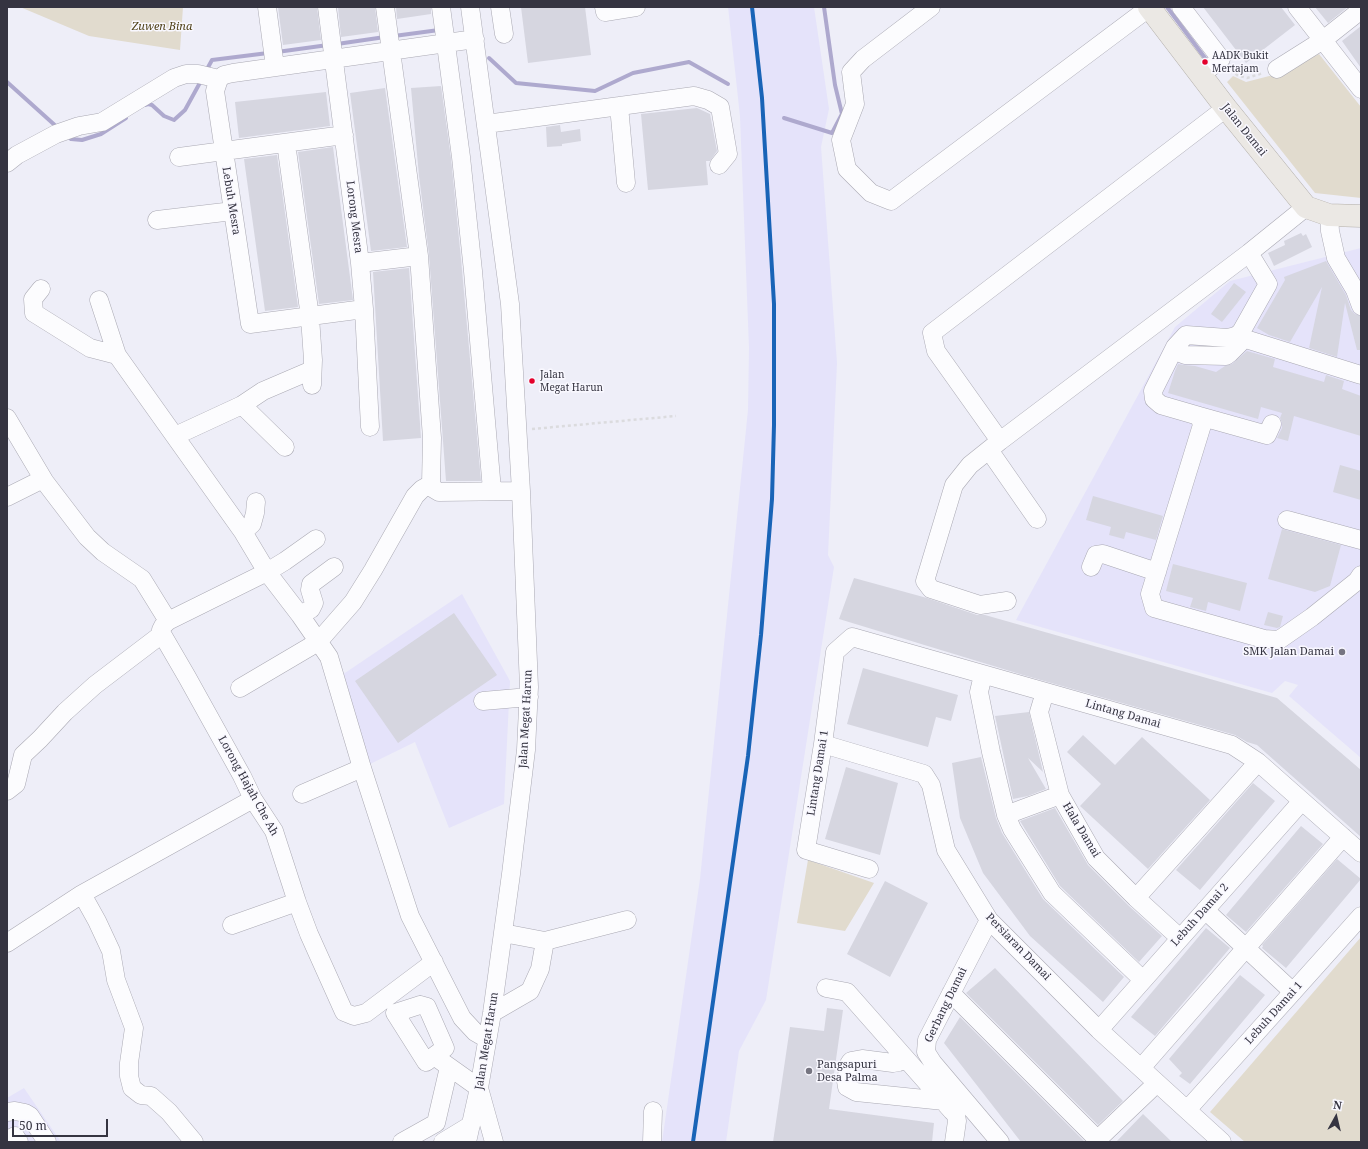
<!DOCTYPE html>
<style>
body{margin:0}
#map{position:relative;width:1368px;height:1149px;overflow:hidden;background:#eeeef8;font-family:"Noto Serif",serif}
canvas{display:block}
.frame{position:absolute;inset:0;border:8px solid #353441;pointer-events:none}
.north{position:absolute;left:1316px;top:1097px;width:40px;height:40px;-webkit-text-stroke:3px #f9f8ff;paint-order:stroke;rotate:8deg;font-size:11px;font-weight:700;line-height:16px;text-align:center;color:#353441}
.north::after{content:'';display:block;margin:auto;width:14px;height:18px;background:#353441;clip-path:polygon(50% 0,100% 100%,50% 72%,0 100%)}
.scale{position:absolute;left:12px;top:1119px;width:96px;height:18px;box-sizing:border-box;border:2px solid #353441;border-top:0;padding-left:5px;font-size:12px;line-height:14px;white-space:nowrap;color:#353441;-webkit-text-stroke:3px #f9f8ff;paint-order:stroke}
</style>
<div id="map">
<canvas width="1368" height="1149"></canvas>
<div class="frame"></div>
<div class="north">N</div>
<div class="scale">50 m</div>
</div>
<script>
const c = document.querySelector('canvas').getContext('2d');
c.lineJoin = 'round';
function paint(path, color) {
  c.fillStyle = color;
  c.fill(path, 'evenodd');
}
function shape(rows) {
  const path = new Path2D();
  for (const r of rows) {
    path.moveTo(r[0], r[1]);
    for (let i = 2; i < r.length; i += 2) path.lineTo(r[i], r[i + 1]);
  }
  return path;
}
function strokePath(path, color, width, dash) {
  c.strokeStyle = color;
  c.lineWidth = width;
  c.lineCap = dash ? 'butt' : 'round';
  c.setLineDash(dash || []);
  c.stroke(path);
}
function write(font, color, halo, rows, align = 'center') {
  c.font = font + ' "Noto Serif",serif';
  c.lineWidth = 3;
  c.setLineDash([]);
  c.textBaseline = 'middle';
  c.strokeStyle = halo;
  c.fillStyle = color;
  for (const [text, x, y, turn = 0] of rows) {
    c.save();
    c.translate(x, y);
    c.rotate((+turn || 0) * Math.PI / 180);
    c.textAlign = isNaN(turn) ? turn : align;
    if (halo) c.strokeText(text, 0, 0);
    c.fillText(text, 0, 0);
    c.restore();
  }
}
paint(shape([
 [728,7,814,7,829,109,821,147,837,363,828,555,834,567,766,1000,739,1051,726,1142,662,1142,700,879,748,410,749,348,740,116],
 [1361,248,1361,758,1289,696,1298,685,1285,681,1272,693,1016,620,1175,327,1230,281],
 [462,594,510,681,504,804,449,828,415,742,366,766,339,677],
 [24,1088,61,1142,7,1142,7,1098]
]), '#e5e3fa');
paint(shape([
 [20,7,183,7,180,50,89,36],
 [1319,54,1361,107,1361,198,1315,193,1227,82,1233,76,1246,82,1277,74],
 [808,860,874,883,845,931,797,923],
 [1361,937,1361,1142,1245,1142,1210,1112]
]), '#e1dbce');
strokePath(shape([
 [1167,7,1205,58],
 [394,36,439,30],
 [337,44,385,37],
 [277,52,328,45],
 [489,58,516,83,595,91,633,73,689,62,728,84],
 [206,71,212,60,268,53],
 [7,82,58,128],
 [145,105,148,104,152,105,164,116,174,120,185,110,202,79],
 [784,118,832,133,842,114,835,85,824,7],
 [68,136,71,139,82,140,101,134,126,118]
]), '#aea9ce', 4);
paint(shape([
 [278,7,317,7,321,40,283,45],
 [338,7,375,7,378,32,341,37],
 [396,7,431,7,431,14,397,19],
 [521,7,585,7,591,55,528,63],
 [1203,7,1281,7,1295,25,1246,63],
 [1315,7,1348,7,1328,23],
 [1361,26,1361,68,1342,41],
 [441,86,451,158,461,259,481,481,446,481,429,255,419,176,411,88],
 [385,88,407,247,371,251,350,93],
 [326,92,330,126,239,138,235,102],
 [697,108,710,114,717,151,710,161,706,161,708,185,648,190,641,114],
 [560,125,561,132,580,129,581,141,562,144,562,146,547,147,546,127],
 [333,147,353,300,319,304,298,152],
 [277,155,298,307,265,311,244,159],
 [1301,233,1303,236,1306,234,1312,247,1274,266,1268,253,1285,245,1284,241],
 [1326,261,1346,295,1351,310,1355,314,1360,316,1361,322,1361,350,1357,350,1345,303,1337,357,1309,348,1322,287,1290,342,1269,335,1257,328,1285,280,1284,277],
 [409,268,421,438,383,441,373,272],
 [1234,283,1246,292,1222,322,1211,314],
 [1247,351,1275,359,1273,367,1324,382,1326,375,1344,381,1342,389,1361,396,1361,436,1294,416,1288,441,1277,438,1282,428,1282,423,1280,418,1282,413,1261,407,1258,419,1168,393,1175,371,1178,364,1184,365,1195,366,1216,372,1225,366,1232,364],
 [1340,465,1361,471,1361,500,1333,492],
 [1093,496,1163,516,1156,540,1126,532,1124,539,1109,535,1111,527,1086,520],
 [1282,529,1341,545,1330,586,1315,592,1268,579],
 [1173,564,1247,583,1240,611,1208,602,1206,611,1190,607,1193,598,1166,591],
 [854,578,927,598,977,615,985,615,1277,698,1361,770,1361,837,1257,745,1247,742,1235,735,1023,675,839,619],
 [1268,612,1283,616,1280,627,1277,628,1264,625],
 [454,613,497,675,398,743,355,681],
 [863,668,958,695,951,721,936,717,928,747,847,724],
 [1029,712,1043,772,1028,758,1046,789,1028,796,1013,799,995,716],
 [1083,735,1115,765,1142,737,1210,800,1148,869,1080,806,1101,784,1067,752],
 [981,757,996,818,1002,833,1043,899,1124,977,1103,1002,1030,936,983,873,960,818,952,763],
 [846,767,898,783,880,855,825,839],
 [1253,783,1275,801,1200,890,1176,870],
 [1055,808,1088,865,1129,906,1162,936,1139,962,1060,886,1020,821],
 [1301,826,1323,844,1246,932,1226,915],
 [1337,859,1361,879,1286,968,1262,948,1263,946,1262,945],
 [885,881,928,903,890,977,847,954],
 [1206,928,1230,948,1155,1036,1131,1017],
 [995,968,1123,1101,1098,1125,966,993],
 [1240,975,1265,995,1190,1084,1179,1076,1182,1073,1169,1059],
 [827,1008,843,1010,829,1109,934,1123,932,1142,773,1142,790,1027,824,1031],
 [960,1017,1085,1142,1021,1142,944,1043],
 [1143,1114,1172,1142,1116,1142]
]), '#d6d6e0');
const minor = shape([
 [267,7,275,67],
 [327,7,360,263,364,309,370,427],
 [385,7,419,256,432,438,431,484,434,489,439,492,521,491],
 [441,7,461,157,473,271,492,490],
 [500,7,504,34],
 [604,7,605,12,636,7],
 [931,7,863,59,851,72,855,104,841,140,847,169,871,193,891,201,1150,7],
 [1181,7,1221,59,1201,75],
 [1297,7,1361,89],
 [1277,69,1323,40,1361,10],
 [219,79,215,91,250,324,364,309],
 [219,79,224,75,233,73,475,39],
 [619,106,626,183],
 [486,124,694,96,708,100,720,107,728,154,719,165],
 [286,143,310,317,313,360,312,385],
 [179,157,344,135],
 [7,163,17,155,56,134,79,126,102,122,174,78,186,74,198,74,219,79],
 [1329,215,1330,231,1336,258,1355,290,1361,306],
 [157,220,233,211],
 [1249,253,1268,284,1241,332,1236,336,1227,338,1186,335,1175,347,1153,391,1154,399,1161,405,1199,416,1202,425,1150,594,1154,608,1264,639,1279,640,1312,617,1357,581,1361,575],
 [360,263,419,256],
 [41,289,33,299,34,313,90,348,117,355,243,532,267,572,300,615,329,657,362,768,410,916,462,1018,475,1032,487,1039],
 [99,300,117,355],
 [1236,336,1361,375],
 [1175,347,1180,353,1185,355,1226,356,1230,353,1244,339],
 [242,405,263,391,312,370],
 [1199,416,1267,435,1272,424],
 [7,418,45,482,87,537,103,552,142,579,168,621],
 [175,436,242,405,285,447],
 [1000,441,936,351,932,333,1226,108],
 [989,450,1037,519],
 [7,497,43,479],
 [1287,520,1361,540],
 [243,532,252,524,255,513,256,502],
 [1091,567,1096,555,1103,554,1157,572],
 [1007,601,980,605,931,589,925,581,954,485,970,465,1000,441,1249,253,1306,207],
 [300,615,311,609,314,603,310,590,311,584,334,567],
 [161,630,163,626,168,621,267,572,285,561,316,539],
 [162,634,187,677,242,776,253,799,274,831,297,902,309,934,344,1012,354,1016,366,1013,434,962],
 [983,675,979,692,991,752,1006,815,1012,829,1052,893,1143,980],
 [240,688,318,642,353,602,373,570,415,496,422,489,431,484],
 [1045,692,1039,712,1060,795,1096,858,1136,898,1180,938],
 [483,701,529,697],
 [823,744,924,774,931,785,946,850,989,920,1099,1030,1222,1142],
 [7,791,16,784,23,755,40,739,65,712,95,685,162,634],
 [302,794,362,768],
 [1006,815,1060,795],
 [869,869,806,850,823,744,835,652,852,637,1232,745,1258,762,1361,853],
 [82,894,97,921,111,951,116,980,134,1028,129,1063,129,1076,132,1088,141,1095,151,1096,169,1112,194,1142],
 [1136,898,1258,762],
 [1205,910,1293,992],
 [989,920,927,1040,926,1052,933,1063,1000,1142],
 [232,925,297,902],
 [503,933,545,941],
 [7,943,82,894,253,799],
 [826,988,847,992,952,1111,956,1115,957,1121,954,1142],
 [951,993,1100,1142],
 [420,1005,427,1007,445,1048,426,1062,395,1013,420,1005],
 [492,1013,530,991,540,969,545,941,627,920],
 [1099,1030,1302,801],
 [434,1056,479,1088,494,1142],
 [906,1059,899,1062,893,1063,862,1059,851,1061,849,1064,846,1081,847,1087,856,1092,944,1101],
 [1141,1068,1343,837],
 [1187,1110,1361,916],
 [7,1112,15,1111,25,1113,30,1116,47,1142],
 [7,1140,15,1136,19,1142],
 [402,1142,436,1123,449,1067],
 [443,1142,471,1125],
 [467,1142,479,1088,492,1013,511,874,526,750,529,687,521,491,510,304,470,7],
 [652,1142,653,1111],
 [1095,1142,1157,1083]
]);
const major = shape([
 [1149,7,1226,108,1306,207,1329,215,1361,216]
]);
strokePath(minor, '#aaa9b3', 19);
strokePath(major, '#b2aea9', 23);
strokePath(shape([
 [1232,69,1237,75,1247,78,1263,73],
 [532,429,676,416]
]), '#dbdbde', 2.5, [3, 3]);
strokePath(minor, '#fcfcfe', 18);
strokePath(major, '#ebe8e4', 22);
strokePath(shape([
 [693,1142,748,756,761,635,772,499,774,425,774,304,762,98,752,7]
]), '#1964b7', 4);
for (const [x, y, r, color] of [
 [1205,62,3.5,"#e4002b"],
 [532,381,3.5,"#e4002b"],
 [1342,652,4,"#767581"],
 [809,1071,4,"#767581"]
]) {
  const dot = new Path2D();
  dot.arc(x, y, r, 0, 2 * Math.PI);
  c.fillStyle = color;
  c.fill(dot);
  strokePath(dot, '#f9f8ff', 1.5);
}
write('10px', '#353441', '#f9f8ff', [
 ["AADK Bukit",1212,56],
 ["Mertajam",1212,69],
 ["Jalan",540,375],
 ["Megat Harun",540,388]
], 'left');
write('italic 11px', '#504219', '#f9f8ff', [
 ["Zuwen Bina",162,27]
]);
write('11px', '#353441', '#f9f8ff', [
 ["Jalan Damai",1244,130,51],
 ["Lebuh Mesra",231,201,81],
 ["Lorong Mesra",354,217,83],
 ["Lintang Damai",1123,714,16],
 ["Jalan Megat Harun",526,719,-87],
 ["Lintang Damai 1",818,773,-81],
 ["Lorong Hajah Che Ah",248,786,61],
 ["Hala Damai",1081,830,59],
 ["Lebuh Damai 2",1200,915,-48],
 ["Persiaran Damai",1018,947,46],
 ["Gerbang Damai",946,1005,-64],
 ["Lebuh Damai 1",1274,1013,-48],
 ["Jalan Megat Harun",487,1041,-81]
]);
write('11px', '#353441', '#f9f8ff', [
 ["SMK Jalan Damai",1334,652],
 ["Pangsapuri",817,1065,"left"],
 ["Desa Palma",817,1078,"left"]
], 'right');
</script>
